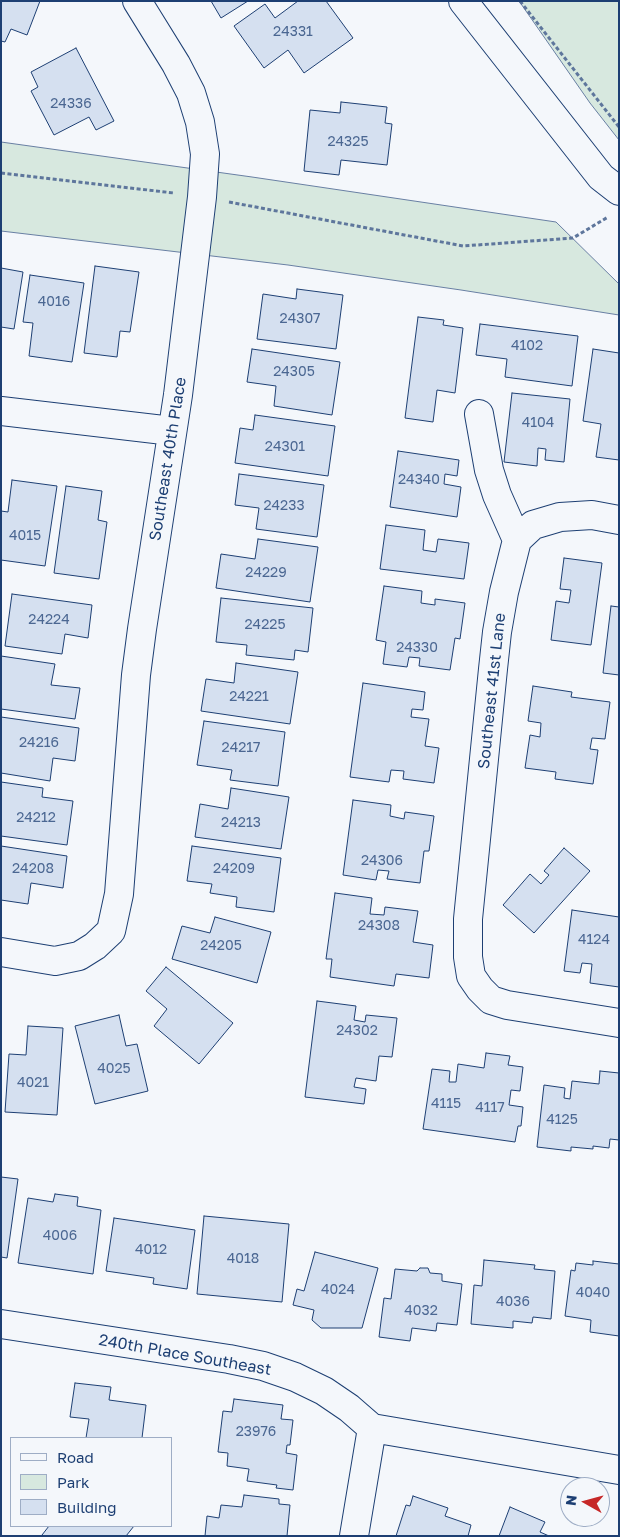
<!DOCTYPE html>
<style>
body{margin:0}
#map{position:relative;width:620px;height:1537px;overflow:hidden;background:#f4f7fb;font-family:"Golos Text",sans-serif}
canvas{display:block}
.frame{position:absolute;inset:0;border:2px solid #1d3f73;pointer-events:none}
.legend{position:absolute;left:10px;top:1437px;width:162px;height:90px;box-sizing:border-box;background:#f4f7fb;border:1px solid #9eadc5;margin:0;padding:6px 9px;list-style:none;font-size:15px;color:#1d3f73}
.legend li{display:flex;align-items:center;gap:10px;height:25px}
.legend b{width:25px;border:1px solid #9eadc5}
.north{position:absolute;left:560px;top:1477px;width:50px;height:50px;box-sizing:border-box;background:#f4f7fb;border:1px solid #9eadc5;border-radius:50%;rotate:277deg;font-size:14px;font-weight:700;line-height:20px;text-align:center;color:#1d3f73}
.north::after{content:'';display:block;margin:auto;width:18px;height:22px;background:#c62828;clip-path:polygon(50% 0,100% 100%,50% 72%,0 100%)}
</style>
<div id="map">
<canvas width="620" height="1537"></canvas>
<div class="frame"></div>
<ul class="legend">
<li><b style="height:6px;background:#f4f7fb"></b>Road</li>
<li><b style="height:14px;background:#d7e8df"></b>Park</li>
<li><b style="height:14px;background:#d5e0f0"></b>Building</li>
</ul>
<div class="north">N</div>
</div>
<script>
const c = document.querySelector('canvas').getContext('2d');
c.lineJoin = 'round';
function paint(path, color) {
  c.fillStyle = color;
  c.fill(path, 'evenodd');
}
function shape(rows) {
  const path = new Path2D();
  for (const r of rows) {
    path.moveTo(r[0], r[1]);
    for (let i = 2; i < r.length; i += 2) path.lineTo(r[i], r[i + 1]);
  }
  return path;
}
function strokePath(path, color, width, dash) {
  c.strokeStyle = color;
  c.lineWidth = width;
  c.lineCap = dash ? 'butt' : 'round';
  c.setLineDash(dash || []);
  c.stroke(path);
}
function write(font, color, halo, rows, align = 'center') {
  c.font = font + ' "Golos Text",sans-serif';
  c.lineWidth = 4;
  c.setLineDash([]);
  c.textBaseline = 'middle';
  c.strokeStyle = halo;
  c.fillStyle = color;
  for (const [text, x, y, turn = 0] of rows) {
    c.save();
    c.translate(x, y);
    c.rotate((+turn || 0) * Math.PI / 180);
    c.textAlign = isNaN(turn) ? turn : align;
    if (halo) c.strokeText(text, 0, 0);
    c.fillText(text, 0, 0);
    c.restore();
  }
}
const green = shape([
 [519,1,619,1,619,140,590,103,519,1],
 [1,142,252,177,556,222,619,284,619,315,461,290,288,265,1,231,1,142]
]);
paint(green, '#d7e8df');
strokePath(green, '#687fa3', 1);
const building = shape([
 [1,1,40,1,27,35,11,29,5,42,1,41,1,1],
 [211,1,248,1,221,18,211,1],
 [298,1,326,1,353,38,304,73,288,50,264,68,234,26,265,4,275,18,298,1],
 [76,48,114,121,96,130,89,117,54,135,31,91,38,87,31,72,76,48],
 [341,102,387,107,385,123,392,124,387,165,341,160,339,175,304,171,310,110,340,113,341,102],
 [95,266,139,272,130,332,120,331,117,357,84,353,95,266],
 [1,268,23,272,14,329,1,327,1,268],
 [30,275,84,283,72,362,29,356,33,323,23,322,30,275],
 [297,289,343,295,336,349,257,339,263,294,296,299,297,289],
 [418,317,444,320,443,325,463,328,455,393,437,390,433,422,405,418,418,317],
 [480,324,578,336,572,386,505,377,507,359,476,355,480,324],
 [252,349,340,362,332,415,274,406,276,386,247,382,252,349],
 [593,349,619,353,619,460,596,457,601,424,583,421,593,349],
 [512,393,570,399,564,462,545,460,546,449,538,448,537,466,504,462,512,393],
 [255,415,335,426,328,476,235,463,240,428,253,430,255,415],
 [398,451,459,460,457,476,445,474,444,484,461,487,457,517,390,507,398,451],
 [239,474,324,485,317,537,256,529,259,508,235,505,239,474],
 [12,480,57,486,45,566,1,560,1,511,8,512,12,480],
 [66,486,102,491,98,520,107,522,99,579,54,573,66,486],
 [386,525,425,530,423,550,436,552,438,539,469,543,464,579,380,569,386,525],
 [258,539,318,547,310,602,216,588,221,554,255,559,258,539],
 [564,558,602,563,591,645,551,640,556,601,569,603,571,590,560,589,564,558],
 [384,586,422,591,421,603,435,605,435,599,465,603,460,639,455,638,450,670,419,666,420,658,409,657,407,667,383,664,386,642,376,640,384,586],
 [12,594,92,605,88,638,65,634,62,654,5,646,12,594],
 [221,598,313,608,308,652,295,650,294,660,246,655,247,645,216,642,221,598],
 [611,606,619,607,619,675,603,673,611,606],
 [1,656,55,664,51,685,80,688,75,719,1,709,1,656],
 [236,663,298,672,290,724,201,711,206,679,234,683,236,663],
 [363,683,425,692,423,710,412,709,411,717,429,719,425,746,439,748,434,783,403,779,404,771,391,770,389,782,350,777,363,683],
 [533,686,572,692,571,697,610,702,605,739,592,738,590,749,598,750,593,784,555,779,556,772,525,768,530,735,540,737,541,723,528,721,533,686],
 [1,717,79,728,75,761,53,758,50,781,1,773,1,717],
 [204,721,285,732,278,786,230,780,232,770,197,765,204,721],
 [1,782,43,788,42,797,73,801,67,845,1,836,1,782],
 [231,788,289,797,281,849,195,837,200,804,228,809,231,788],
 [353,800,391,805,390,816,404,819,405,812,434,816,429,851,424,851,420,883,387,879,389,871,378,870,376,880,343,875,353,800],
 [1,846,67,856,63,888,31,883,28,904,1,900,1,846],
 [192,846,281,858,274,912,236,907,237,897,210,893,212,884,187,881,192,846],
 [564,848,590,871,534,933,503,905,530,874,541,884,549,875,544,871,564,848],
 [335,893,372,898,370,914,384,915,385,907,418,911,413,942,433,945,429,978,396,974,394,986,330,977,332,959,326,959,335,893],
 [572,910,619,917,619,987,590,983,592,964,582,963,580,973,564,971,572,910],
 [215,917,271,932,257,983,172,959,182,926,210,933,215,917],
 [166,967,233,1023,199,1064,154,1026,167,1009,146,991,166,967],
 [317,1001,356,1006,354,1020,365,1022,366,1015,397,1018,392,1057,379,1056,376,1081,356,1078,354,1087,366,1089,364,1104,305,1097,317,1001],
 [119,1015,126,1046,137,1044,148,1091,95,1104,75,1026,119,1015],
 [28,1026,63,1028,57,1115,5,1112,9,1054,26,1055,28,1026],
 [486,1053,510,1056,508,1065,523,1067,520,1091,511,1090,509,1105,523,1107,521,1126,518,1126,515,1142,423,1129,432,1069,450,1071,449,1082,456,1082,458,1064,484,1068,486,1053],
 [600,1071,619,1073,619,1140,610,1139,609,1148,593,1146,593,1149,571,1147,571,1151,537,1147,544,1085,565,1088,564,1098,570,1099,572,1081,599,1084,600,1071],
 [1,1177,18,1179,7,1258,1,1257,1,1177],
 [55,1194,78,1197,77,1206,101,1210,93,1274,18,1263,28,1198,53,1202,55,1194],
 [204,1216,289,1224,282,1302,197,1294,204,1216],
 [114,1218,195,1230,187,1289,153,1284,154,1278,106,1271,114,1218],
 [315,1252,378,1268,362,1328,321,1328,312,1320,314,1310,293,1305,297,1289,304,1291,315,1252],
 [484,1260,535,1265,534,1269,555,1271,551,1319,533,1317,532,1323,513,1321,513,1328,471,1324,474,1285,482,1286,484,1260],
 [593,1261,619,1264,619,1336,590,1332,591,1320,565,1316,571,1270,575,1271,576,1263,593,1265,593,1261],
 [420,1268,428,1268,430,1273,442,1274,442,1281,462,1284,457,1325,437,1323,436,1331,412,1328,410,1341,379,1337,384,1298,391,1299,395,1269,417,1271,420,1268],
 [75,1383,111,1387,109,1400,146,1405,142,1438,86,1438,89,1419,70,1417,75,1383],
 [234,1399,283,1405,281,1419,293,1420,290,1445,287,1445,286,1453,297,1455,293,1490,276,1488,277,1485,247,1481,249,1469,227,1466,228,1453,218,1452,223,1411,232,1412,234,1399],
 [244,1495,279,1499,279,1504,290,1505,287,1536,205,1536,207,1516,219,1518,221,1505,242,1507,244,1495],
 [413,1496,448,1508,445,1516,471,1525,468,1536,396,1536,406,1505,410,1506,413,1496],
 [510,1507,545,1522,540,1532,549,1536,499,1536,510,1507],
 [49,1526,134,1526,126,1536,44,1536,42,1535,49,1526]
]);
paint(building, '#d5e0f0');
strokePath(building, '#1d3f73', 1);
const minor = shape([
 [1,411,172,431],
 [479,414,489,470,497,495,517,540,504,592,497,632,493,669,468,919,468,957,471,976,480,989,491,1000,507,1005,619,1023],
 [517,540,533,525,560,517,592,515,619,520],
 [1,952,55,961,79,956,95,946,111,931,119,894,136,675,142,629,178,395,202,197,205,154,200,122,191,93,176,64,137,1],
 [1,1324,229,1359,263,1366,295,1377,324,1391,349,1408,372,1428,619,1470],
 [354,1536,372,1428]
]);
const tertiary = shape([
 [463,1,601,177,619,191]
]);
strokePath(minor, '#1d3f73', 30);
strokePath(tertiary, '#1d3f73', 30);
strokePath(shape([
 [520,1,619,127],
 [1,173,174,193],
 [229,202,463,246,573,238,608,217]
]), '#5e769c', 3, [4, 2.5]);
strokePath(minor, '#f4f7fb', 28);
strokePath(tertiary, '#f4f7fb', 28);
write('14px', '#4b6792', null, [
 ["24331",293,32],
 ["24336",71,104],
 ["24325",348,142],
 ["4016",54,302],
 ["24307",300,319],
 ["4102",527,346],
 ["24305",294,372],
 ["4104",538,423],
 ["24301",285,447],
 ["24340",419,480],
 ["24233",284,506],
 ["4015",25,536],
 ["24229",266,573],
 ["24224",49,620],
 ["24225",265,625],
 ["24330",417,648],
 ["24221",249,697],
 ["24216",39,743],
 ["24217",241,748],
 ["24212",36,818],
 ["24213",241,823],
 ["24306",382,861],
 ["24208",33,869],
 ["24209",234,869],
 ["24308",379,926],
 ["4124",594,940],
 ["24205",221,946],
 ["24302",357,1031],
 ["4025",114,1069],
 ["4021",33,1083],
 ["4115",446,1104],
 ["4117",490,1108],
 ["4125",562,1120],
 ["4006",60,1236],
 ["4012",151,1250],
 ["4018",243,1259],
 ["4024",338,1290],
 ["4040",593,1293],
 ["4036",513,1302],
 ["4032",421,1311],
 ["23976",256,1432]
]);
write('16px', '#1d3f73', '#f4f7fb', [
 ["Southeast 40th Place",168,459,-81],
 ["Southeast 41st Lane",492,691,-84],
 ["240th Place Southeast",185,1355,10]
]);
</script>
